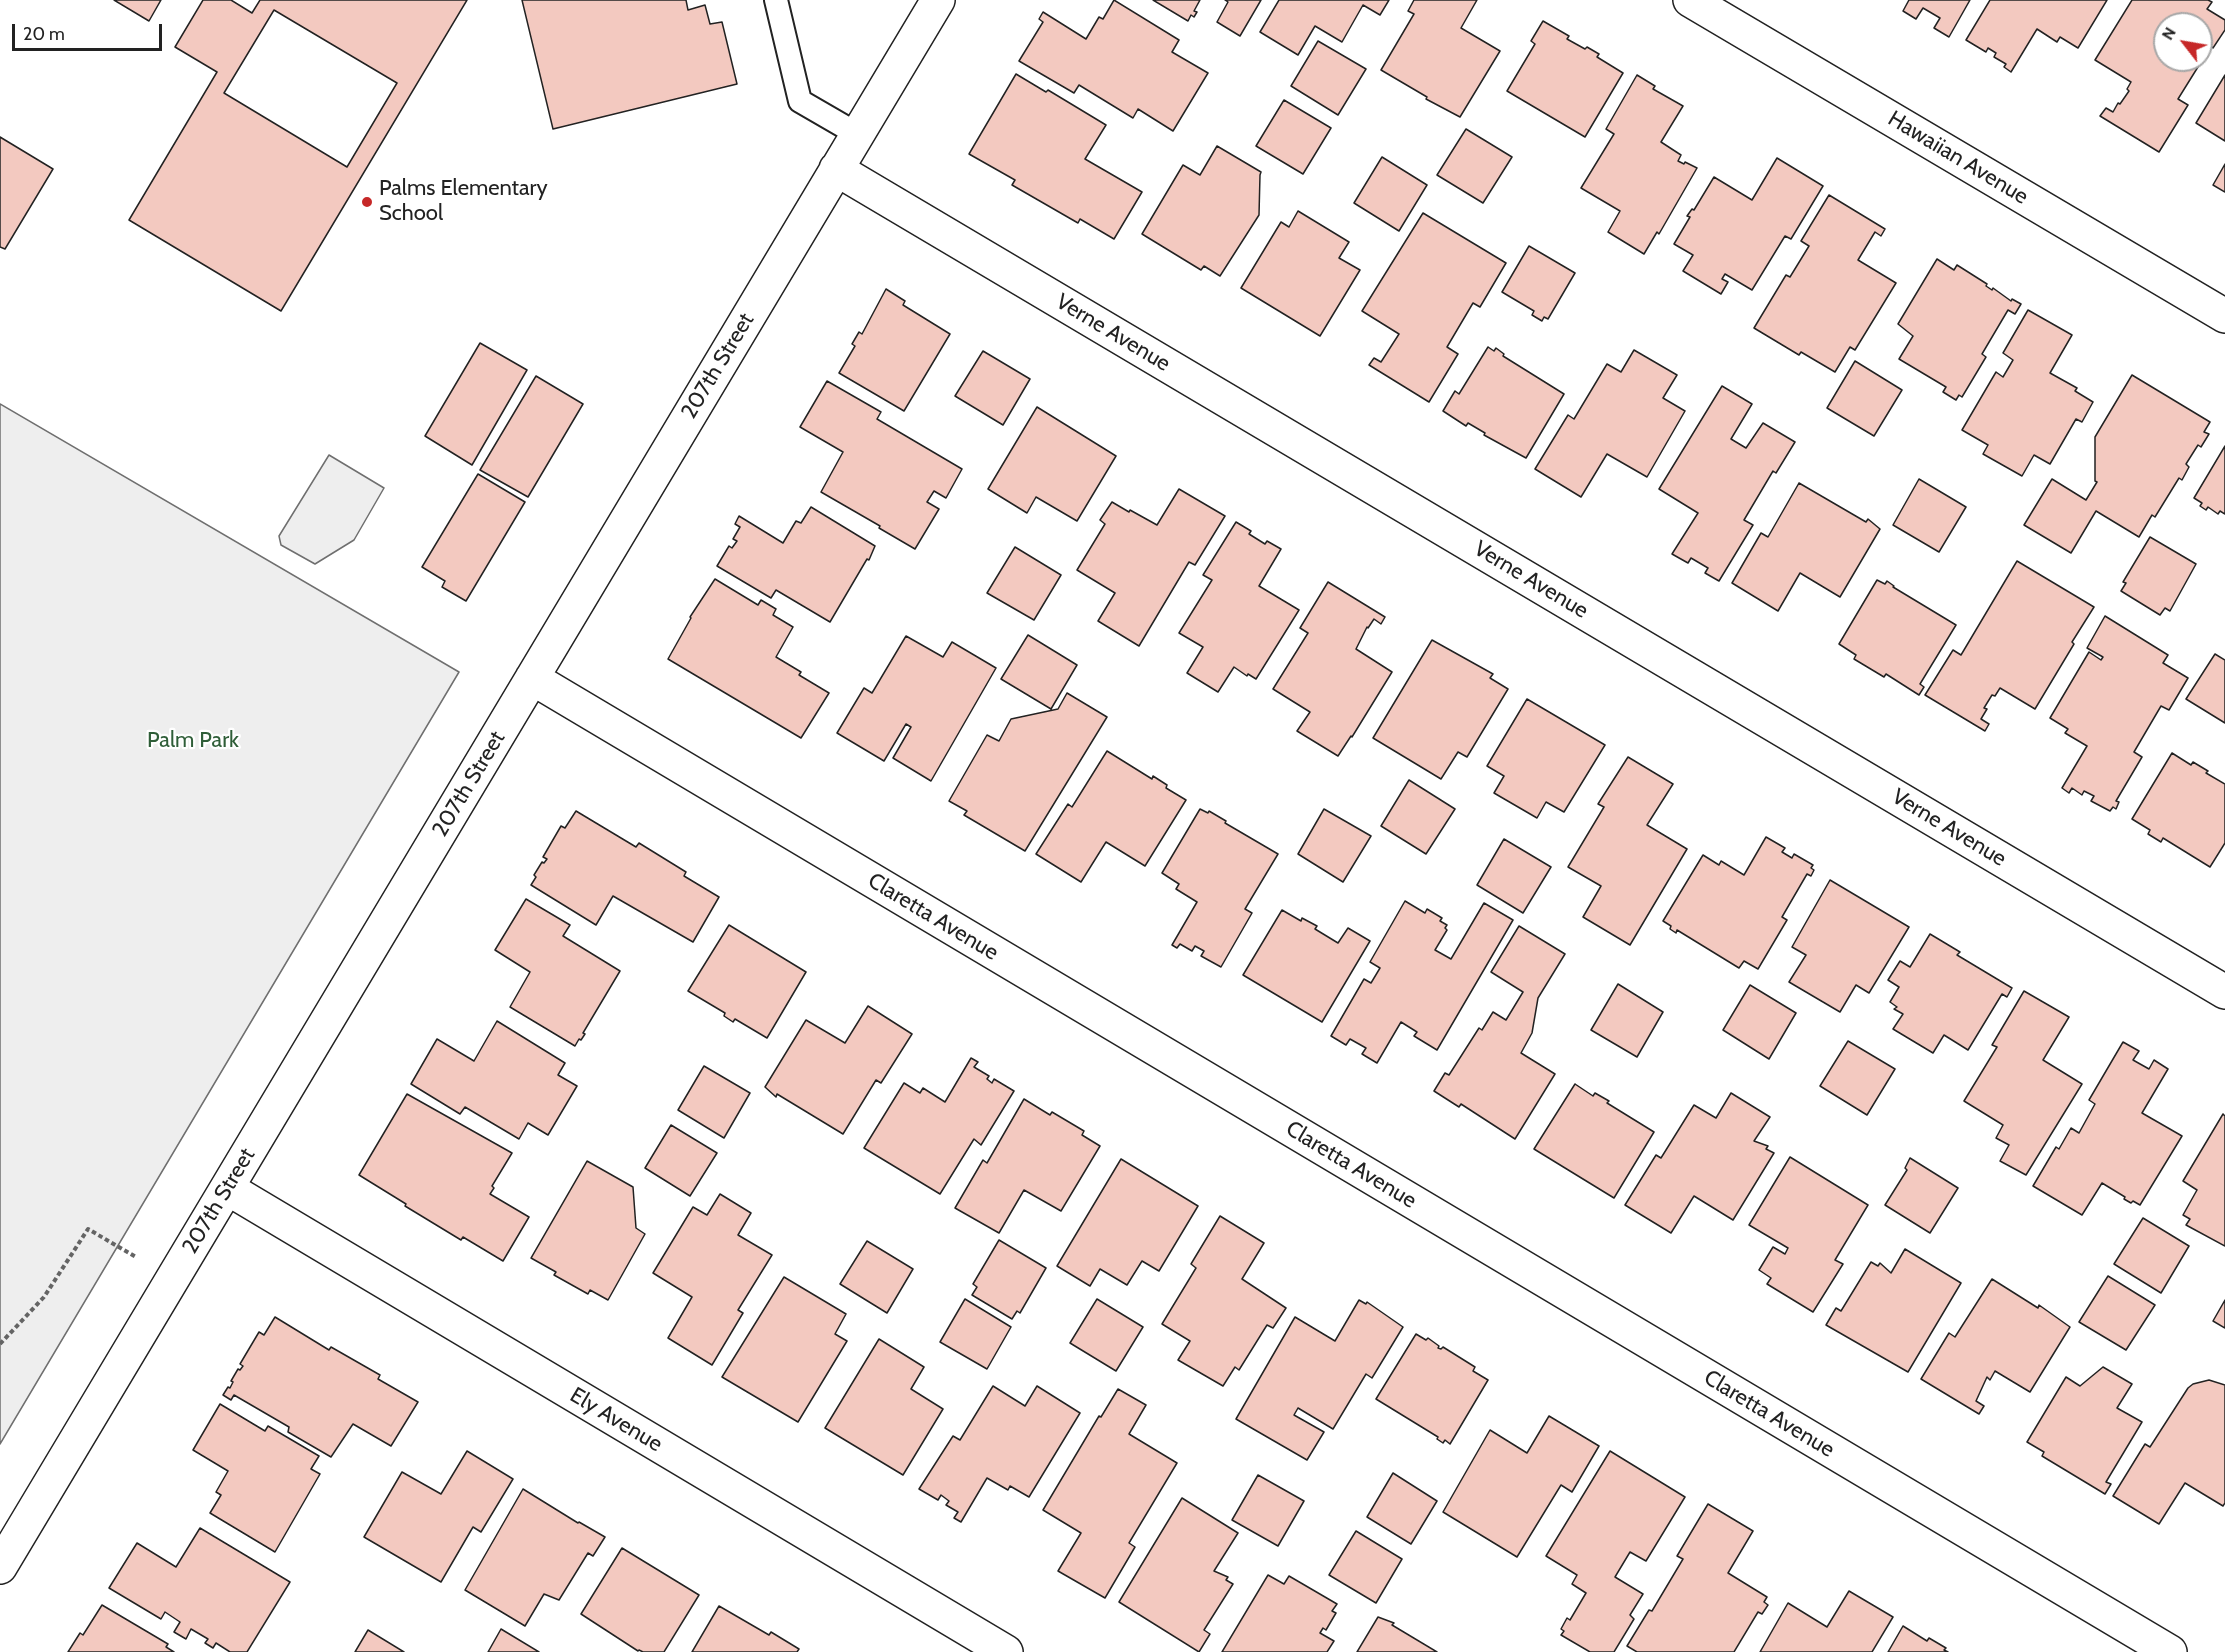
<!DOCTYPE html>
<style>
body{margin:0}
#map{position:relative;width:2225px;height:1652px;overflow:hidden;background:#fff;font-family:Cabin,sans-serif}
canvas{display:block}
.north{position:absolute;left:2153px;top:12px;width:60px;height:60px;box-sizing:border-box;background:#fff;border:2px solid #a7a7a7;border-radius:50%;rotate:301deg;font-size:16px;font-weight:700;line-height:24px;text-align:center;color:#222}
.north::after{content:'';display:block;margin:auto;width:21px;height:27px;background:#c62828;clip-path:polygon(50% 0,100% 100%,50% 72%,0 100%)}
.scale{position:absolute;left:12px;top:24px;width:150px;height:27px;box-sizing:border-box;border:3px solid #222;border-top:0;padding-left:8px;font-size:18px;line-height:21px;white-space:nowrap;color:#222;-webkit-text-stroke:4px #fff;paint-order:stroke}
</style>
<div id="map">
<canvas width="2225" height="1652"></canvas>
<div class="north">N</div>
<div class="scale">20 m</div>
</div>
<script>
const c = document.querySelector('canvas').getContext('2d');
c.lineJoin = 'round';
function paint(path, color) {
  c.fillStyle = color;
  c.fill(path, 'evenodd');
}
function shape(rows) {
  const path = new Path2D();
  for (const r of rows) {
    path.moveTo(r[0], r[1]);
    for (let i = 2; i < r.length; i += 2) path.lineTo(r[i], r[i + 1]);
  }
  return path;
}
function strokePath(path, color, width, dash) {
  c.strokeStyle = color;
  c.lineWidth = width;
  c.lineCap = dash ? 'butt' : 'round';
  c.setLineDash(dash || []);
  c.stroke(path);
}
function write(font, color, halo, rows, align = 'center') {
  c.font = font + ' Cabin,sans-serif';
  c.lineWidth = 4.5;
  c.setLineDash([]);
  c.textBaseline = 'middle';
  c.strokeStyle = halo;
  c.fillStyle = color;
  for (const [text, x, y, turn = 0] of rows) {
    c.save();
    c.translate(x, y);
    c.rotate((+turn || 0) * Math.PI / 180);
    c.textAlign = isNaN(turn) ? turn : align;
    if (halo) c.strokeText(text, 0, 0);
    c.fillText(text, 0, 0);
    c.restore();
  }
}
const green = shape([
 [0,404,459,672,0,1444,0,404],
 [329,455,384,488,354,540,315,564,281,545,279,536,329,455]
]);
paint(green, '#eee');
strokePath(green, '#6f6f6f', 1.5);
const building = shape([
 [114,0,161,0,149,21,114,0],
 [203,0,231,0,252,13,260,0,467,0,281,311,129,220,217,72,175,47,203,0],
 [274,10,397,83,347,167,224,93,274,10],
 [522,0,686,0,688,10,705,5,710,24,722,22,737,84,553,129,522,0],
 [1114,0,1179,40,1172,52,1208,73,1173,131,1138,109,1133,118,1079,85,1074,93,1019,61,1043,22,1039,19,1043,12,1086,39,1099,17,1103,19,1114,0],
 [1153,0,1200,0,1194,11,1197,12,1194,17,1191,15,1188,21,1153,0],
 [1225,0,1261,0,1240,36,1217,22,1228,2,1225,0],
 [1279,0,1389,0,1380,15,1363,5,1342,42,1315,26,1298,55,1260,32,1279,0],
 [1414,0,1477,0,1461,28,1500,51,1460,117,1426,99,1427,97,1381,70,1414,14,1408,11,1414,0],
 [1909,0,1970,0,1949,37,1934,28,1940,18,1923,8,1916,19,1903,11,1909,0],
 [1990,0,2107,0,2078,48,2060,37,2057,42,2037,29,2011,72,2004,67,2006,64,1994,57,1996,53,1988,48,1986,52,1966,40,1990,0],
 [2132,0,2208,0,2212,2,2207,9,2225,20,2225,30,2213,48,2211,46,2178,99,2188,105,2159,152,2100,116,2106,108,2113,112,2118,103,2120,104,2129,91,2127,89,2131,82,2095,60,2132,0],
 [2165,24,2201,24,2201,60,2165,60,2165,24],
 [1543,21,1569,36,1567,39,1585,49,1587,47,1599,54,1597,57,1623,73,1585,137,1507,91,1535,44,1531,41,1543,21],
 [1318,41,1366,69,1338,115,1291,86,1318,41],
 [1016,74,1046,92,1048,90,1106,125,1085,159,1142,192,1114,239,1080,219,1078,223,1012,185,1015,180,969,154,1016,74],
 [1637,75,1655,86,1653,89,1683,106,1661,142,1681,155,1678,161,1684,164,1685,162,1697,168,1659,234,1657,232,1644,254,1608,232,1620,211,1581,188,1614,134,1606,129,1637,75],
 [2225,75,2225,141,2196,123,2225,75],
 [1284,100,1331,128,1303,174,1256,146,1284,100],
 [1466,129,1512,157,1483,203,1437,175,1466,129],
 [0,137,53,169,5,249,0,247,0,137],
 [1217,146,1261,172,1260,175,1259,215,1220,276,1204,266,1201,270,1142,234,1183,165,1200,175,1217,146],
 [1382,157,1427,185,1399,231,1354,203,1382,157],
 [1777,158,1823,186,1791,239,1785,236,1752,290,1725,274,1722,279,1728,282,1721,294,1683,271,1693,255,1674,244,1690,217,1687,216,1692,209,1694,210,1714,177,1752,200,1777,158],
 [2225,164,2225,192,2213,185,2225,164],
 [1829,195,1885,229,1881,236,1875,232,1858,260,1896,283,1855,350,1850,347,1835,372,1801,352,1799,355,1754,328,1786,275,1790,277,1809,246,1801,241,1829,195],
 [1298,211,1349,242,1339,258,1360,270,1320,336,1241,288,1281,222,1289,227,1298,211],
 [1423,213,1506,263,1480,307,1473,303,1447,347,1458,354,1429,402,1369,365,1374,358,1381,362,1399,334,1362,311,1423,213],
 [1529,246,1575,273,1548,319,1544,317,1542,321,1532,315,1534,311,1502,292,1529,246],
 [1937,259,1954,270,1957,265,1987,284,1986,286,1992,290,1993,288,2011,301,2012,299,2021,304,2015,314,2008,310,1982,354,1986,357,1962,397,1959,395,1956,400,1943,392,1946,387,1899,359,1913,336,1898,324,1937,259],
 [886,289,905,301,903,305,950,334,904,411,839,373,855,346,852,344,859,332,862,334,886,289],
 [2028,310,2072,335,2050,373,2077,388,2075,391,2093,402,2082,422,2076,419,2050,464,2034,455,2022,476,1983,454,1988,445,1962,430,1996,372,2003,377,2013,360,2003,353,2028,310],
 [480,343,527,370,472,465,425,436,480,343],
 [1488,347,1494,351,1496,348,1504,354,1503,356,1564,394,1526,458,1484,435,1485,433,1468,423,1466,426,1443,411,1455,391,1459,394,1488,347],
 [1634,350,1677,375,1663,398,1685,411,1647,477,1607,454,1581,497,1535,469,1568,415,1574,419,1607,364,1621,372,1634,350],
 [983,351,1030,379,1003,425,955,396,983,351],
 [1855,361,1902,390,1874,436,1827,408,1855,361],
 [2132,375,2210,422,2204,432,2209,434,2201,447,2198,445,2186,464,2189,467,2182,480,2179,478,2155,517,2152,515,2139,537,2096,511,2071,553,2024,525,2052,479,2086,500,2097,482,2095,481,2095,437,2132,375],
 [536,376,583,404,528,497,480,470,536,376],
 [827,381,881,412,877,419,962,469,946,498,934,491,927,502,939,509,915,549,879,528,880,526,821,492,843,452,800,427,827,381],
 [1722,386,1752,404,1731,439,1746,448,1763,423,1795,442,1776,473,1773,471,1744,520,1753,525,1719,581,1705,573,1708,568,1691,558,1688,563,1672,554,1698,513,1659,489,1722,386],
 [1037,407,1116,456,1077,521,1036,497,1027,513,988,489,1037,407],
 [2225,446,2225,514,2220,511,2218,514,2208,507,2206,510,2200,506,2202,503,2194,498,2225,446],
 [478,474,525,502,466,601,442,587,445,581,422,567,478,474],
 [1919,479,1966,507,1939,552,1893,525,1919,479],
 [1799,483,1866,522,1868,519,1880,529,1840,597,1800,573,1778,611,1732,583,1761,533,1768,537,1799,483],
 [1179,489,1225,516,1195,565,1189,562,1139,646,1098,621,1115,593,1077,570,1105,524,1100,520,1112,502,1129,512,1130,510,1157,525,1179,489],
 [811,507,875,546,869,560,867,559,830,622,776,590,771,598,717,566,729,546,732,548,737,541,733,539,740,527,735,524,739,516,783,543,796,521,801,523,811,507],
 [1236,522,1251,531,1249,534,1265,544,1267,541,1281,549,1259,586,1299,610,1256,679,1248,674,1247,676,1234,667,1218,692,1187,673,1203,647,1179,633,1212,580,1203,575,1236,522],
 [2150,537,2196,564,2170,611,2165,608,2160,615,2121,591,2126,583,2123,582,2150,537],
 [1015,547,1061,575,1034,620,987,593,1015,547],
 [2017,561,2094,607,2072,642,2074,644,2035,709,2000,688,1995,696,1992,695,1984,708,1987,709,1981,719,1989,724,1985,731,1925,695,1953,650,1961,655,2017,561],
 [715,579,758,605,761,600,776,609,773,615,793,627,776,657,801,672,799,675,829,693,801,738,668,659,691,618,690,617,715,579],
 [1877,580,1885,584,1887,581,1894,586,1893,587,1956,625,1920,684,1924,687,1919,695,1886,674,1884,677,1854,659,1856,655,1839,644,1877,580],
 [1328,582,1385,617,1381,624,1374,619,1368,628,1367,627,1356,649,1392,672,1352,737,1351,736,1338,756,1297,731,1310,712,1273,689,1308,633,1300,628,1328,582],
 [2105,616,2168,655,2163,663,2188,678,2169,710,2161,706,2134,752,2142,757,2116,801,2119,802,2116,809,2113,807,2110,811,2091,801,2094,796,2084,791,2082,795,2072,788,2069,793,2062,788,2087,746,2065,733,2068,729,2050,718,2089,652,2101,660,2103,657,2087,648,2105,616],
 [1028,635,1077,665,1051,709,1001,679,1028,635],
 [906,636,943,657,952,642,996,668,931,781,893,758,911,727,906,724,884,761,837,733,864,688,872,693,906,636],
 [1432,640,1493,674,1490,678,1508,689,1467,757,1458,752,1441,779,1373,738,1432,640],
 [2215,654,2225,660,2225,723,2186,699,2215,654],
 [1067,693,1107,717,1025,851,964,815,967,811,949,801,987,735,999,741,1011,719,1058,709,1067,693],
 [1527,699,1605,745,1564,812,1546,802,1537,818,1494,793,1504,776,1487,766,1527,699],
 [1107,751,1152,779,1153,776,1167,785,1166,788,1186,800,1145,866,1106,842,1081,882,1036,854,1068,804,1072,807,1107,751],
 [2172,753,2191,765,2193,762,2208,771,2206,773,2225,784,2225,843,2210,867,2163,838,2161,842,2148,834,2150,830,2132,819,2172,753],
 [1628,757,1673,784,1647,825,1687,849,1630,945,1583,917,1601,886,1568,867,1604,807,1598,804,1628,757],
 [1409,780,1455,809,1426,854,1381,826,1409,780],
 [1200,809,1208,813,1209,811,1226,821,1225,823,1278,854,1245,909,1252,913,1221,967,1201,956,1204,951,1195,946,1192,951,1180,944,1177,948,1172,945,1197,902,1176,889,1179,884,1162,873,1200,809],
 [1324,809,1371,836,1343,882,1298,854,1324,809],
 [576,811,636,847,639,843,686,872,684,876,719,897,693,942,613,896,596,925,531,885,536,877,534,875,542,862,544,863,547,859,543,857,561,826,565,828,576,811],
 [1766,837,1785,848,1782,852,1792,858,1794,854,1813,865,1811,868,1814,870,1811,876,1807,874,1782,917,1787,920,1758,969,1744,961,1739,968,1677,930,1676,933,1670,929,1671,926,1663,921,1703,855,1719,865,1721,861,1744,875,1766,837],
 [1504,839,1551,867,1523,913,1477,885,1504,839],
 [1830,880,1909,927,1869,993,1856,985,1840,1012,1789,982,1806,955,1792,947,1830,880],
 [526,899,570,925,563,936,620,971,583,1033,585,1034,581,1040,579,1039,575,1046,510,1007,530,972,495,950,526,899],
 [1405,901,1425,913,1427,909,1442,918,1440,921,1447,925,1445,928,1447,930,1435,950,1451,959,1484,903,1513,920,1437,1050,1414,1036,1417,1032,1401,1022,1377,1063,1362,1054,1366,1048,1350,1039,1346,1045,1331,1036,1364,979,1371,983,1380,968,1370,962,1405,901],
 [1282,910,1301,921,1302,918,1317,926,1315,929,1338,943,1348,928,1370,941,1322,1022,1243,975,1282,910],
 [729,925,806,972,767,1038,735,1019,733,1022,724,1016,725,1013,688,991,729,925],
 [1519,926,1565,954,1538,998,1532,1033,1521,1053,1555,1074,1515,1139,1461,1104,1459,1107,1434,1091,1445,1073,1449,1075,1479,1028,1482,1030,1493,1012,1506,1020,1523,992,1491,972,1519,926],
 [1930,934,1960,952,1957,955,2012,988,2007,997,2002,994,1968,1050,1944,1035,1933,1053,1893,1029,1903,1014,1894,1009,1897,1007,1890,1002,1899,987,1888,980,1900,961,1910,967,1930,934],
 [1618,984,1663,1012,1637,1057,1591,1030,1618,984],
 [1750,985,1796,1013,1769,1059,1723,1030,1750,985],
 [2024,991,2069,1017,2043,1060,2082,1084,2026,1175,2000,1161,2009,1145,1996,1138,2003,1125,1964,1101,1997,1047,1992,1045,2024,991],
 [868,1006,912,1034,881,1083,876,1080,843,1134,777,1094,776,1097,765,1087,806,1020,845,1043,868,1006],
 [497,1021,565,1063,558,1075,577,1086,548,1135,528,1123,519,1139,465,1107,460,1114,411,1084,437,1039,474,1061,497,1021],
 [1848,1041,1895,1069,1867,1115,1820,1086,1848,1041],
 [2123,1042,2139,1051,2133,1060,2149,1069,2154,1060,2168,1069,2142,1113,2182,1136,2140,1205,2133,1201,2131,1203,2124,1199,2125,1197,2102,1183,2082,1215,2033,1186,2056,1147,2059,1149,2071,1128,2079,1133,2095,1104,2089,1100,2123,1042],
 [971,1058,978,1062,974,1067,989,1076,987,1079,992,1083,994,1079,1014,1091,981,1145,974,1139,940,1194,864,1148,904,1083,920,1093,923,1088,945,1102,971,1058],
 [704,1066,750,1093,724,1138,678,1110,704,1066],
 [1575,1084,1593,1096,1595,1093,1609,1101,1607,1103,1654,1132,1614,1198,1534,1149,1575,1084],
 [1731,1093,1770,1117,1754,1141,1768,1146,1766,1149,1774,1153,1733,1220,1694,1196,1671,1233,1625,1205,1656,1155,1661,1158,1694,1105,1716,1118,1731,1093],
 [407,1094,512,1153,492,1186,494,1188,490,1194,529,1217,503,1261,463,1237,461,1240,405,1206,406,1204,359,1175,407,1094],
 [1024,1099,1050,1115,1052,1112,1084,1131,1082,1135,1100,1146,1061,1211,1024,1190,999,1233,955,1208,983,1160,987,1163,1024,1099],
 [2223,1114,2225,1116,2225,1246,2186,1225,2190,1219,2183,1215,2197,1190,2183,1181,2223,1114],
 [671,1125,717,1153,690,1196,645,1168,671,1125],
 [1790,1157,1868,1205,1835,1260,1843,1264,1813,1312,1767,1284,1771,1278,1759,1270,1773,1247,1785,1254,1788,1248,1749,1225,1790,1157],
 [1910,1158,1958,1188,1930,1233,1885,1205,1907,1170,1905,1168,1910,1158],
 [1121,1159,1198,1206,1159,1271,1142,1261,1127,1285,1100,1269,1090,1286,1057,1266,1121,1159],
 [587,1161,633,1187,636,1228,645,1234,608,1300,590,1290,588,1294,554,1275,556,1272,531,1258,587,1161],
 [720,1194,751,1213,738,1235,772,1255,738,1310,743,1313,712,1365,668,1338,692,1297,653,1273,693,1207,707,1215,720,1194],
 [1220,1216,1264,1243,1242,1279,1286,1308,1273,1328,1267,1325,1239,1370,1235,1367,1223,1386,1178,1360,1190,1341,1162,1324,1196,1268,1191,1264,1220,1216],
 [2143,1218,2189,1246,2161,1293,2114,1264,2143,1218],
 [999,1240,1046,1268,1020,1313,1017,1311,1012,1319,972,1295,977,1287,973,1284,999,1240],
 [867,1241,913,1269,887,1313,840,1284,867,1241],
 [1905,1249,1961,1283,1908,1372,1826,1325,1836,1308,1841,1311,1871,1262,1878,1266,1880,1263,1891,1273,1905,1249],
 [2108,1276,2155,1305,2126,1350,2079,1322,2108,1276],
 [784,1277,846,1314,835,1334,847,1341,798,1422,722,1377,784,1277],
 [1992,1279,2038,1308,2039,1305,2070,1327,2030,1392,1995,1371,1990,1380,1987,1377,1976,1401,1984,1406,1979,1414,1921,1379,1949,1333,1955,1337,1992,1279],
 [965,1299,1011,1327,987,1369,940,1342,965,1299],
 [1097,1299,1143,1327,1116,1371,1070,1343,1097,1299],
 [1359,1300,1366,1304,1367,1302,1403,1327,1372,1378,1366,1374,1333,1429,1298,1408,1294,1415,1324,1432,1307,1460,1236,1419,1295,1317,1335,1341,1359,1300],
 [2225,1300,2225,1328,2213,1321,2225,1300],
 [275,1317,329,1350,331,1347,380,1375,378,1379,418,1402,391,1446,353,1424,331,1457,288,1432,289,1427,234,1395,231,1400,223,1395,228,1387,230,1388,233,1382,231,1381,238,1369,240,1370,243,1366,240,1364,259,1332,264,1335,275,1317],
 [1416,1334,1426,1340,1428,1338,1439,1346,1438,1348,1441,1349,1443,1347,1475,1367,1473,1371,1488,1380,1450,1444,1445,1440,1443,1443,1437,1439,1438,1437,1376,1399,1416,1334],
 [879,1339,924,1367,911,1389,943,1409,903,1475,825,1428,879,1339],
 [2103,1367,2132,1384,2117,1408,2142,1422,2106,1482,2111,1484,2105,1494,2042,1456,2044,1452,2027,1442,2066,1377,2080,1386,2103,1367],
 [2209,1380,2225,1385,2225,1503,2223,1506,2185,1483,2159,1524,2113,1496,2145,1444,2150,1447,2188,1388,2193,1384,2209,1380],
 [993,1386,1025,1406,1037,1386,1080,1413,1029,1497,1010,1486,1008,1490,987,1478,961,1522,954,1518,958,1512,946,1505,949,1501,941,1495,938,1500,919,1489,953,1436,960,1440,993,1386],
 [1118,1389,1146,1405,1129,1434,1177,1463,1129,1543,1135,1547,1105,1598,1058,1571,1081,1533,1043,1510,1099,1416,1101,1417,1118,1389],
 [220,1404,265,1431,268,1426,319,1456,311,1469,320,1474,275,1552,210,1513,221,1495,216,1492,228,1471,193,1450,220,1404],
 [1549,1416,1599,1446,1572,1492,1561,1485,1517,1557,1443,1512,1490,1430,1527,1453,1549,1416],
 [467,1451,513,1479,481,1532,473,1527,441,1582,364,1537,402,1472,441,1494,467,1451],
 [1610,1451,1685,1497,1646,1561,1630,1552,1615,1577,1643,1594,1630,1615,1634,1619,1614,1652,1590,1652,1561,1635,1564,1631,1561,1629,1567,1618,1570,1620,1586,1593,1572,1584,1577,1575,1546,1556,1610,1451],
 [1393,1473,1437,1501,1411,1544,1367,1517,1393,1473],
 [1258,1475,1304,1501,1278,1546,1232,1520,1258,1475],
 [523,1489,578,1523,579,1522,605,1537,593,1556,588,1553,559,1600,544,1594,525,1626,465,1590,523,1489],
 [1182,1498,1238,1533,1214,1571,1228,1577,1226,1580,1233,1584,1204,1630,1210,1634,1199,1652,1119,1602,1182,1498],
 [1708,1504,1753,1531,1728,1573,1767,1597,1764,1602,1768,1605,1762,1614,1758,1612,1734,1652,1637,1652,1627,1646,1649,1610,1652,1611,1683,1559,1677,1556,1708,1504],
 [200,1528,290,1582,247,1652,230,1652,216,1643,213,1648,205,1643,208,1639,191,1629,186,1639,174,1632,180,1622,165,1612,161,1619,109,1588,137,1543,176,1567,200,1528],
 [1356,1531,1402,1559,1376,1603,1329,1575,1356,1531],
 [622,1548,699,1595,664,1652,643,1652,639,1650,638,1651,581,1614,622,1548],
 [1268,1575,1284,1584,1289,1576,1337,1604,1332,1611,1336,1613,1326,1630,1323,1628,1320,1633,1334,1641,1327,1652,1222,1652,1268,1575],
 [1849,1591,1893,1617,1872,1652,1760,1652,1788,1603,1827,1627,1849,1591],
 [102,1605,168,1644,166,1647,174,1652,68,1652,80,1633,83,1635,102,1605],
 [719,1606,769,1635,771,1632,799,1649,797,1652,692,1652,719,1606],
 [1378,1617,1394,1623,1392,1625,1437,1652,1357,1652,1378,1617],
 [1903,1626,1927,1641,1929,1638,1946,1648,1944,1650,1948,1652,1888,1652,1903,1626],
 [501,1629,539,1652,488,1652,501,1629],
 [368,1630,404,1652,355,1652,368,1630]
]);
paint(building, '#f3c9c0');
strokePath(building, '#222', 1.5);
const service = shape([
 [776,0,800,101,857,134]
]);
const minor = shape([
 [1690,0,2225,316],
 [836,169,2225,992],
 [532,678,2170,1652],
 [227,1188,1006,1652],
 [0,1567,938,0]
]);
strokePath(service, '#222', 26);
strokePath(minor, '#222', 36);
strokePath(shape([
 [0,1344,44,1297,88,1229,136,1257]
]), '#646464', 4, [4.5, 3]);
strokePath(service, '#fff', 22);
strokePath(minor, '#fff', 33);
for (const [x, y, r, color] of [
 [367,202,6,"#c62828"]
]) {
  const dot = new Path2D();
  dot.arc(x, y, r, 0, 2 * Math.PI);
  c.fillStyle = color;
  c.fill(dot);
  strokePath(dot, '#fff', 2);
}
write('22px', '#222', '#fff', [
 ["Hawaiian Avenue",1958,158,31],
 ["Verne Avenue",1113,333,31],
 ["207th Street",718,366,-59],
 ["Verne Avenue",1531,580,31],
 ["207th Street",469,784,-59],
 ["Verne Avenue",1949,828,31],
 ["Claretta Avenue",933,917,31],
 ["Claretta Avenue",1351,1165,31],
 ["207th Street",219,1201,-59],
 ["Claretta Avenue",1769,1414,31],
 ["Ely Avenue",616,1420,31]
]);
write('22px', '#222', '#fff', [
 ["Palms Elementary",379,189],
 ["School",379,214]
], 'left');
write('22px', '#2f5e38', '#fff', [
 ["Palm Park",193,741]
]);
</script>
